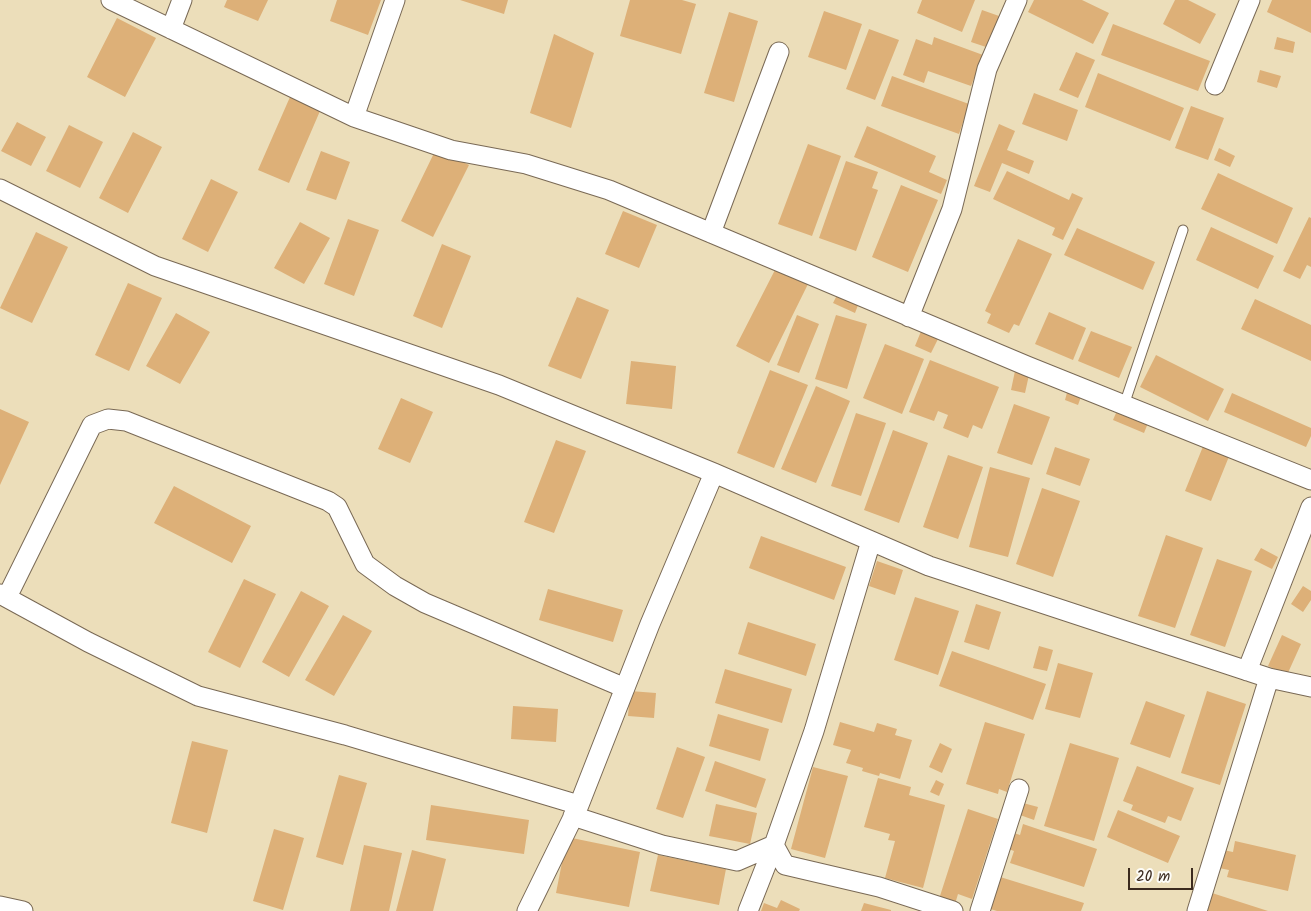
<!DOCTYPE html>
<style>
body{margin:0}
#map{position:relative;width:1311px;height:911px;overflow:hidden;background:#ecdeba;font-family:Kalam,sans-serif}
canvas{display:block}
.scale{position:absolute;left:1128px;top:868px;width:65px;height:22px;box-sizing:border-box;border:2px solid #3b2a1e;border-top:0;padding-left:6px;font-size:15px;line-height:18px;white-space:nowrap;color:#3b2a1e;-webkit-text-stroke:4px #fdfcf7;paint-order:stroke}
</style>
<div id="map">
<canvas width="1311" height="911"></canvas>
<div class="scale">20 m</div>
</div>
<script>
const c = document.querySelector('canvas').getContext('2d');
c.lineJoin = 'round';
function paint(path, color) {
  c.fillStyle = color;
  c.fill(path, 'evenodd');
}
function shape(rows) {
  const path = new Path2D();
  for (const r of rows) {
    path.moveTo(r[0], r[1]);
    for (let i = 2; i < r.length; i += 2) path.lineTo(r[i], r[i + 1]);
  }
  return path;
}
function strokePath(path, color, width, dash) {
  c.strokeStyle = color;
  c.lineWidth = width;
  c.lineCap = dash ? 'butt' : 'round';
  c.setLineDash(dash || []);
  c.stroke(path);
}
paint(shape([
 [227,0,268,0,258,21,224,7],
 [337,0,381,0,368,35,330,21],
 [460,0,508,0,504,14],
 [630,0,682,0,696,4,681,54,620,36],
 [922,0,975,0,962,32,917,13],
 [1034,0,1082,0,1109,13,1093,44,1028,12],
 [1175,0,1188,0,1216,14,1200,44,1163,24],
 [1272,0,1311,0,1311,33,1267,12],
 [982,10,999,16,989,48,971,42],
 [824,11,862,24,846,70,808,57],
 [729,12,758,21,734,102,704,93],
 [117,18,156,38,125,97,87,77],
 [1113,24,1210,61,1198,91,1101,55],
 [869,29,899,40,875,100,846,89],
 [554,34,594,53,571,128,530,113],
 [934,37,983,55,971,86,928,71,924,83,903,75,916,39,932,45],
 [1277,37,1295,42,1293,53,1274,49],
 [1076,52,1095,60,1078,98,1059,90],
 [1260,70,1281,76,1277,88,1257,82],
 [1098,73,1184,108,1170,141,1085,107],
 [892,76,969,104,959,134,881,106],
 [1034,93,1078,110,1067,141,1022,124],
 [290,97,320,111,289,183,258,170],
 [1191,106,1224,118,1208,160,1175,148],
 [17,122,46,137,31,166,1,151],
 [999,124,1015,131,1007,150,1034,161,1029,174,1002,163,990,192,974,186],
 [69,125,103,142,80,188,46,171],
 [867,126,936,156,929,172,947,180,941,194,854,157],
 [133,132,162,147,128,213,99,198],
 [808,144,841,156,812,236,778,224],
 [1219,148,1235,156,1230,167,1214,160],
 [436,149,469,165,433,237,401,221],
 [321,151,350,162,336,200,306,190],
 [846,161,878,172,872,188,878,190,856,251,819,238],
 [1007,171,1069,200,1072,193,1083,198,1063,240,1052,235,1055,228,993,199],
 [1218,173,1293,208,1277,244,1201,209],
 [211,179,238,192,208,252,182,239],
 [901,185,938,200,908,272,872,257],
 [623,211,657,225,639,268,605,254],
 [1309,217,1311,218,1311,267,1307,265,1300,279,1283,271],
 [348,219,379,230,354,296,324,284],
 [300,222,330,238,304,284,274,268],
 [1211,227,1274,256,1258,289,1196,260],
 [1077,228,1155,262,1143,290,1064,255],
 [36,232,68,247,32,323,0,308],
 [1018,239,1052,254,1019,326,1014,324,1009,333,987,323,991,314,985,311],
 [442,244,471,256,442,328,413,316],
 [777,266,809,282,769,363,736,346],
 [128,283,162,298,129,371,95,355],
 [839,291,860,300,855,313,833,303],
 [577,297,609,310,581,379,548,366],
 [1255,299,1311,325,1311,361,1241,329],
 [1049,312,1086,328,1073,360,1035,344],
 [176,313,210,332,180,384,146,366],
 [797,315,819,324,799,373,777,365],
 [836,315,867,324,847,389,815,379],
 [922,329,939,337,931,353,915,346],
 [1091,331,1132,347,1119,378,1078,361],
 [885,344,924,359,902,414,863,398],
 [1156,355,1224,389,1208,421,1140,387],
 [930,360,999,387,982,429,973,425,968,438,943,428,948,415,938,411,934,421,909,412],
 [631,361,676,366,672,409,626,404],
 [770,370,808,385,774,468,737,453],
 [1015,371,1029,375,1025,393,1011,390],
 [816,386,850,401,816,483,781,469],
 [1068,389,1082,394,1078,405,1065,400],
 [1232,393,1311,428,1311,436,1306,447,1224,412],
 [401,398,433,412,410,463,378,449],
 [1014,404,1050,417,1032,465,997,453],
 [1119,406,1150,418,1144,433,1113,420],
 [0,409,29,422,0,485],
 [856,413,886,423,861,496,831,486],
 [893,430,928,443,899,523,864,510],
 [556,440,586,451,554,533,524,522],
 [1204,444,1230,454,1211,501,1185,491],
 [1055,447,1090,459,1080,486,1046,474],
 [948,455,983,467,958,539,923,527],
 [990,467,1030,478,1008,557,969,547],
 [174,486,251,526,232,563,154,523],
 [1042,488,1080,501,1053,577,1016,564],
 [1166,535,1203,548,1175,628,1138,616],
 [761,536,846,567,834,600,749,568],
 [1261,548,1278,557,1272,569,1254,560],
 [1217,559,1252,571,1225,647,1190,635],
 [877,561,903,570,895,595,869,586],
 [244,579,276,594,240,668,208,652],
 [1303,586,1311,591,1311,600,1303,612,1291,604],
 [548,589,623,610,613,642,539,620],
 [301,591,329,606,289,677,262,662],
 [915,597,959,611,938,675,894,660],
 [976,604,1001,612,989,650,964,642],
 [343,615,372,631,334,696,305,680],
 [748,622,816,644,806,676,738,654],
 [1282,635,1301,644,1287,675,1268,666],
 [1039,646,1053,650,1047,671,1033,668],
 [952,651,1046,684,1033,720,939,686],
 [1058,663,1093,673,1080,718,1045,709],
 [725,669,792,689,782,723,715,703],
 [630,691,656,693,654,718,628,716],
 [1207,691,1246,704,1220,785,1181,773],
 [1146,701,1185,715,1170,758,1130,744],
 [513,706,558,709,556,742,511,739],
 [718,714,769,729,760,761,709,746],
 [840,722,874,732,877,723,897,729,895,735,912,740,900,779,880,773,879,776,862,771,863,768,846,763,851,750,833,745],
 [985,722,1025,734,1007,792,999,789,998,794,966,784],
 [192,741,228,750,207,833,171,823],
 [940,743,952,749,942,773,929,767],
 [1070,743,1119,758,1094,841,1044,826],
 [677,747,705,757,683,818,656,809],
 [715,761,766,779,756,808,705,791],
 [1137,766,1194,788,1181,821,1168,816,1165,823,1131,810,1133,805,1123,801],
 [813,767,848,776,825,858,791,849],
 [339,775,367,783,343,865,316,857],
 [878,778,911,787,909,795,945,805,923,888,885,878,895,841,888,840,890,834,864,827],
 [936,780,944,784,939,796,930,792],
 [1023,803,1038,807,1034,820,1020,815],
 [716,804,757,813,750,844,709,836],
 [431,805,529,820,524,854,426,840],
 [968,809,998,819,972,899,958,894,955,904,939,899],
 [1118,810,1180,836,1168,863,1107,837],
 [1023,824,1097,849,1084,887,1010,863,1014,851,1006,848,1011,832,1020,835],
 [274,829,304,838,283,910,253,901],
 [567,837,640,852,629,907,556,893],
 [1235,841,1296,855,1288,891,1227,877,1229,870,1214,867,1218,849,1233,852],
 [364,845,402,853,389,911,350,911],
 [412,850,446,859,433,911,396,911],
 [658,855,726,869,719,905,650,891],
 [997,876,1084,903,1081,911,997,911,987,908],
 [1212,893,1268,911,1207,911],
 [781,900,800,909,799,911,761,911,764,903,777,908],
 [864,903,891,910,891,911,861,911]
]), '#ddb078');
const service = shape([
 [1124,405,1183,230]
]);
const minor = shape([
 [111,0,354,117,451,150,526,164,609,190,1027,366,1311,480],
 [171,29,182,0],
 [1215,85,1250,0],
 [354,117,395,0],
 [0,189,155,266,499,385,714,473,929,566,1269,678,1311,687],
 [711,233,779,52],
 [909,317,952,209,987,69,1017,0],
 [0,594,88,642,198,696,345,735,579,805],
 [7,597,92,425,108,419,126,421,328,501,337,507,365,564,395,586,425,603,625,688],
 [1247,671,1311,507],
 [573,816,662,845,737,861,774,845,785,865,879,887,953,911],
 [0,906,23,911],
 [527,911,579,805,650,624,714,473],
 [748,911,774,845,814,731,871,541],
 [980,911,1019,789],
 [1197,911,1269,678]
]);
strokePath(service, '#796955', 11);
strokePath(minor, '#796955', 21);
strokePath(service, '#fff', 9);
strokePath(minor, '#fff', 19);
</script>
